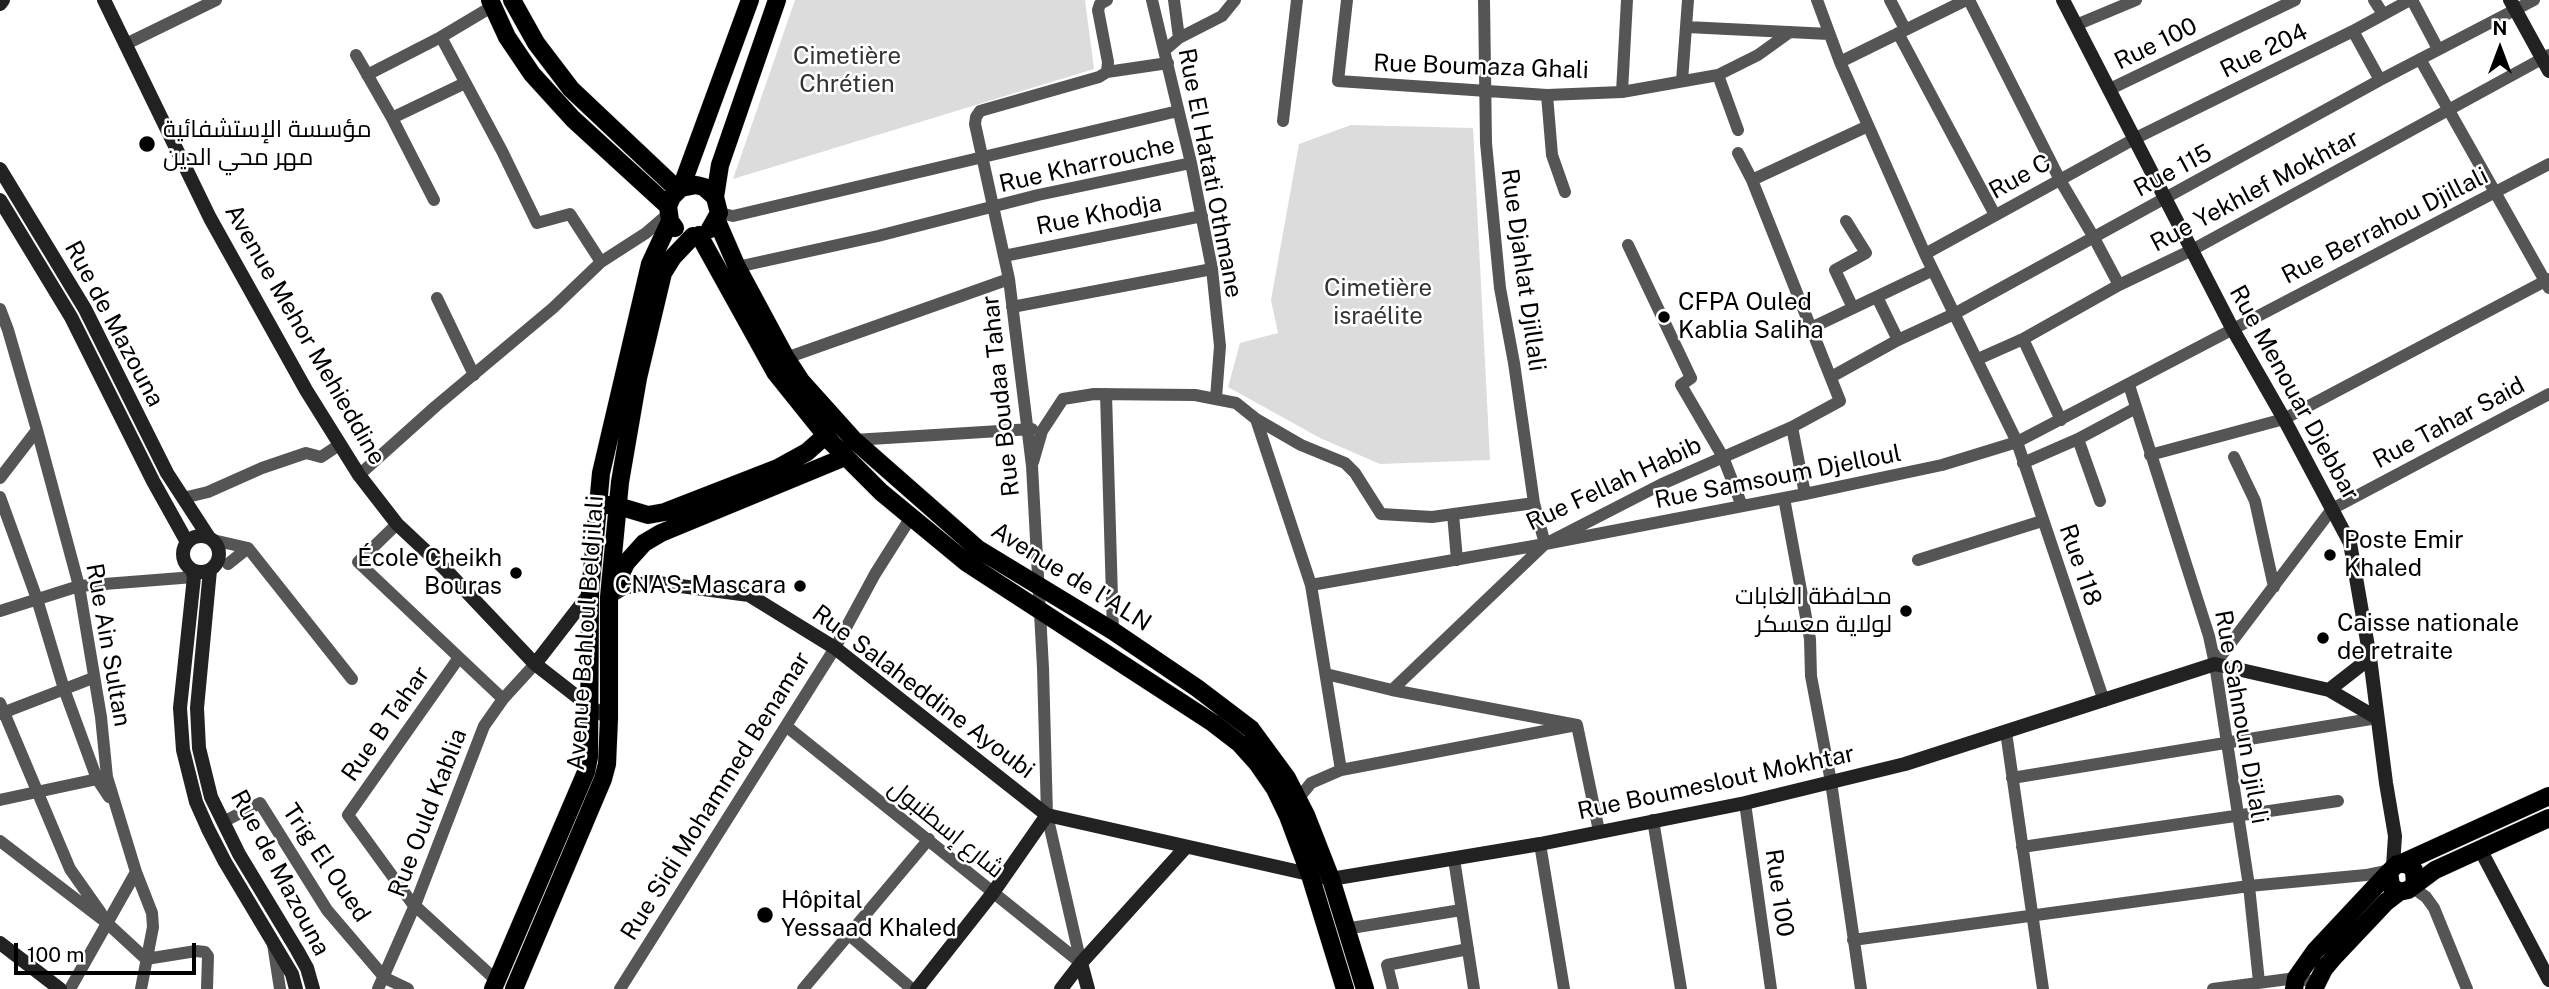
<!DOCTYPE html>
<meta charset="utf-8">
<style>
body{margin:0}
#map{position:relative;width:2549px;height:989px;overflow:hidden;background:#fff;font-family:"Public Sans",sans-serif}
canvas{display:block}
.north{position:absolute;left:2465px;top:14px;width:70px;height:70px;-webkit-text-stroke:5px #fff;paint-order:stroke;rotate:0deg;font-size:19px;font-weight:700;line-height:28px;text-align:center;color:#000}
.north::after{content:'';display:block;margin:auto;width:24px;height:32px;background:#000;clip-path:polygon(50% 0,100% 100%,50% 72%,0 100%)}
.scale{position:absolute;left:14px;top:943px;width:182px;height:32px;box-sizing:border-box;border:4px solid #000;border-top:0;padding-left:9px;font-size:21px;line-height:24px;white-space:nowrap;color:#000;-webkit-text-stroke:5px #fff;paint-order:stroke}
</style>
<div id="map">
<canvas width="2549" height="989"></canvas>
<div class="north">N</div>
<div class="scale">100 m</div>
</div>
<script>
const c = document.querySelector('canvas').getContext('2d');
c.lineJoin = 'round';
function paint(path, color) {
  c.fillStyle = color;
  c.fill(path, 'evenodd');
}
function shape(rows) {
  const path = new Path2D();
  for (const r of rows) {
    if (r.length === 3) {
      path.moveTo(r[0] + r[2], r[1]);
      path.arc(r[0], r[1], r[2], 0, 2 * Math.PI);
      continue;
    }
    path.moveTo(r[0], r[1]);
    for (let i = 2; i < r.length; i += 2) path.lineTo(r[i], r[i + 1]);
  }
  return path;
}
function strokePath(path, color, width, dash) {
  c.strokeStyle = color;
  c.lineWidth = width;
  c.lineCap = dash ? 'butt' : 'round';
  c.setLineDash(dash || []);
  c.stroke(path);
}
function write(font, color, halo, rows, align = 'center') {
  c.font = font + ' "Public Sans",Cairo,sans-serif';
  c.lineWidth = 5;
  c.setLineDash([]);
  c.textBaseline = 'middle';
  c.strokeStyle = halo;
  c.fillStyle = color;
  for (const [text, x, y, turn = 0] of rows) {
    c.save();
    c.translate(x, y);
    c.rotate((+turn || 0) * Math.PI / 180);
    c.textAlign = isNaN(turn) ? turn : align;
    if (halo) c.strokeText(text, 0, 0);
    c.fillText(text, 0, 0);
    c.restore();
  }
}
paint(shape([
 [795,0,1085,0,1094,69,733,179],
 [1351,125,1473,128,1490,460,1380,464,1320,438,1228,387,1240,343,1278,333,1271,300,1299,144]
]), '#dcdcdc');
const primary = shape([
 [490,0,507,37,532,74,573,119,668,206],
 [512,0,536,43,571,89,678,190],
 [681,188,696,185,704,187,715,197,719,213,710,229],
 [715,197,720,165,777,0],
 [717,221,737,267,786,358,801,381,854,440,978,549,1113,631,1197,688,1251,729,1287,778,1306,815,1331,879,1365,989],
 [675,228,670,221,668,206,672,197,681,188,750,0],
 [699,235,775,372,832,443,881,492,967,563,1213,723,1239,743,1257,763,1275,789,1288,816,1310,875,1345,989],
 [608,505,618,506,648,515,665,512,778,468,807,452,825,436],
 [614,588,626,563,644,543,661,533,845,457],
 [2402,863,2549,796],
 [2415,884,2414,870,2407,864,2397,864,2389,872,2391,886,2399,892,2408,890,2435,870,2549,818],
 [493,989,586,772,589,757,590,593,601,473,650,264,670,221],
 [514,989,603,779,607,764,609,718,609,597,620,482,638,378,663,273,673,257,693,236],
 [2294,989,2296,978,2315,951,2389,872],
 [2314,989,2324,969,2334,957,2386,902,2399,892]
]);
strokePath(primary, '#dbdbdb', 19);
strokePath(shape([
 [1152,0,1191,163,1212,269,1220,346,1216,398],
 [1174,0,1179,38],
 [1347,0,1338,81,1547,95,1622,92,1718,75,1758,55,1790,32],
 [1484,0,1486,143,1500,288,1514,363,1534,503,1545,544],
 [1817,0,1840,62,1925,254,2017,442,2104,701],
 [1890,0,1905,29],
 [1969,0,2060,180,2093,236,2119,285],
 [2374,0,2383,14],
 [2412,0,2438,49],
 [493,6,441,37,502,151,537,223,570,214,601,262],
 [2076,25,2136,0],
 [1687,27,1829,34],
 [2353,31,2380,80],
 [1898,33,1995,215],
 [126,44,216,0],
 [1165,50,1179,38,1222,16,1235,0],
 [356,55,392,118,434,200],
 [2420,59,2549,288],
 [1840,62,1966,0],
 [1107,72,1168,63],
 [367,75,441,37],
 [1718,75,1738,130],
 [1682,81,1688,0],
 [2110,89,2295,0],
 [1622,92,1627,0],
 [1547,95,1552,155,1565,192],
 [392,118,465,83],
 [1283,121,1297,0],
 [1752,180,1868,126],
 [719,213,733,216,1178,111],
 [1846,221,1866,253,1835,270,1853,308],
 [1628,245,1691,378,1681,385,1723,457,1742,506],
 [1925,254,2136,138,2353,31,2410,0],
 [1004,256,1202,216],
 [737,267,878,236,1038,195,1191,163],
 [1877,297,1898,340],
 [437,298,474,375],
 [1012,307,1212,269],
 [0,309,8,330,37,430,79,586,101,717,107,777,136,872,152,913,153,927,141,989],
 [1811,328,1933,270],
 [2023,339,2061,420],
 [786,358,1009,279],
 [1978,359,2023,339,2119,285,2192,250,2549,55],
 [1831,377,1898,340,1954,314,2380,80,2534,0],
 [2129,385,2209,636,2215,664,2249,886,2259,982],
 [1106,394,1113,631],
 [1256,419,1311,585,1341,770,1311,783,1298,799],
 [1792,427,1805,494],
 [2078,439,2100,501],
 [854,440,1032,429],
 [2150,455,2284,419,2549,279],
 [2234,457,2255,501,2274,587],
 [1033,462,1042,431,1063,399,1094,394,1195,395,1236,403,1256,419,1301,445,1345,463,1355,473,1381,514,1432,517,1534,503],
 [2023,463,2078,439,2136,408],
 [359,475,436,406,553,308,601,262,646,233,668,214],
 [0,478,37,430],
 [0,497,37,599,64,689,97,779,109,797],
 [183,498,208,492,262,468,306,453,321,457,339,445],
 [1784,498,1810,639,1811,676,1831,782,1861,989],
 [1453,514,1457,560],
 [397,524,358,562,503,699],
 [213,540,248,548,352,679],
 [1545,544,1805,494,1942,465,2017,442,2549,164],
 [1545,544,1392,690,1577,725,1599,831],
 [1918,560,2042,521],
 [228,564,248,548],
 [1311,585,1545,544,1662,484,1792,427,1840,401,1752,180,1738,153],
 [0,611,79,586,194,577],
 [458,659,348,815,412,903,497,981],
 [2215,664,2332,509,2549,394],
 [1326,674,1392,690],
 [0,703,70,869,101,913],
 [0,714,93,678],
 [786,726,1081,963],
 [2006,732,2043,989],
 [1341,770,1571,726],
 [2012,778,2377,718],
 [0,800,102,778],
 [1745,803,1771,989],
 [1653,820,1681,989],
 [223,822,260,803,327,910,385,978,408,989],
 [0,841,107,923,146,959,196,951,205,952,208,956,207,989],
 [1540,844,1564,989],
 [2022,847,2338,801],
 [1454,859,1474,989],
 [2412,887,2426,897,2434,908,2467,989],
 [1345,929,1461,910],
 [848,934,912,989],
 [1853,940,2249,886,2366,875,2390,870],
 [273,944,280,989],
 [1081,963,1047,815,1043,668,1032,466,1009,279,975,124,976,117,980,111,1099,77,1107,72,1108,62,1098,10,1100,4,1107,0],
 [70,989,136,872],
 [378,989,415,905,484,726,503,699,535,664],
 [620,989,835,648,875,574,911,517],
 [803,989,929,839],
 [1393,989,1387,965,1468,949],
 [2213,989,2296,978,2316,982]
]), '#555', 12);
strokePath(shape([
 [104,0,210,218,306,390,359,475,397,524,445,569,535,664,589,706,609,718],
 [2063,0,2232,328,2284,419,2350,543,2370,658,2386,783,2395,836,2393,866],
 [2510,0,2549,71],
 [0,4,3,0],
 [0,169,85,309,167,473,208,536],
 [0,200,71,317,153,481,187,542],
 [201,554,18],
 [192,570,194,577,180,708,183,750,196,802,208,829,225,862,292,974,296,989],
 [210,570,197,708,199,748,211,797,239,854,297,950,307,968,313,989],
 [609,597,624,588,650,582,749,595,835,648,1047,815,1331,879,1540,844,1745,803,1905,764,2215,664,2329,690,2377,718],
 [535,664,590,593],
 [2329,690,2370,658],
 [2480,849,2549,980],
 [0,943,60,989],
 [1081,963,1088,989],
 [917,989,992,894,1047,815],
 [1061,989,1081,963,1186,847]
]), '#222', 14);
strokePath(primary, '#000', 18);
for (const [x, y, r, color] of [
 [147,144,9,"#000"],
 [1664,317,7,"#000"],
 [2330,555,7,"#000"],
 [516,573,7,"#000"],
 [800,586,7,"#000"],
 [1906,611,7,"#000"],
 [2323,638,7,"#000"],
 [765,915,9,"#000"]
]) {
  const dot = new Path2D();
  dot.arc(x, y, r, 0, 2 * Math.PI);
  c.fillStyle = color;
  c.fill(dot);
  strokePath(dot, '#fff', 2.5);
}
write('24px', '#000', '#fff', [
 ["Rue 100",2156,44,-26],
 ["Rue 204",2264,51,-26],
 ["Rue Boumaza Ghali",1481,67,2],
 ["Rue Kharrouche",1087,165,-13],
 ["Rue 115",2173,171,-28],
 ["Rue El Hatati Othmane",1210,173,79],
 ["Rue C",2020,177,-29],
 ["Rue Yekhlef Mokhtar",2255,191,-28],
 ["Rue Khodja",1099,215,-11],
 ["Rue Berrahou Djillali",2385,226,-27],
 ["Rue Djahlat Djillali",1523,270,82],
 ["Rue de Mazouna",114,324,62],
 ["Avenue Mehor Mehieddine",305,335,60],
 ["Rue Menouar Djebbar",2294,393,61],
 ["Rue Boudaa Tahar",1001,396,-96],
 ["Rue Tahar Said",2449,423,-28],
 ["Rue Samsoum Djelloul",1778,477,-11],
 ["Rue Fellah Habib",1614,484,-25],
 ["Rue 118",2080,565,71],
 ["Avenue de l'ALN",1071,577,32],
 ["Avenue Bahloul Beldjilali",586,633,-86],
 ["Rue Ain Sultan",108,645,80],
 ["Rue Salaheddine Ayoubi",923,692,37],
 ["Rue Sahnoun Djilali",2241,717,80],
 ["Rue B Tahar",386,724,-55],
 ["Rue Boumeslout Mokhtar",1716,783,-12],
 ["Rue Sidi Mohammed Benamar",716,796,-58],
 ["Rue Ould Kablia",428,813,-69],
 ["شارع إسطنبول",946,829,39],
 ["Trig El Oued",326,863,56],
 ["Rue de Mazouna",280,873,62],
 ["Rue 100",1779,893,82]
]);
write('24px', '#333', '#fff', [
 ["Cimetière",847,57],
 ["Chrétien",847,85],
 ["Cimetière",1378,289],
 ["israélite",1378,317]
]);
write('24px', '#000', '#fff', [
 ["مؤسسة الإستشفائية",163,130],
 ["مهر محي الدين",163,158],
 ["CFPA Ouled",1678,303],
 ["Kablia Saliha",1678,331],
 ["Poste Emir",2344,541],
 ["Khaled",2344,569],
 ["École Cheikh",502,559,"right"],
 ["Bouras",502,587,"right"],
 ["CNAS-Mascara",786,586,"right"],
 ["محافظة الغابات",1892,597,"right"],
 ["لولاية معسكر",1892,625,"right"],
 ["Caisse nationale",2337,624],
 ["de retraite",2337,652],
 ["Hôpital",781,901],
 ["Yessaad Khaled",781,929]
], 'left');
</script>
